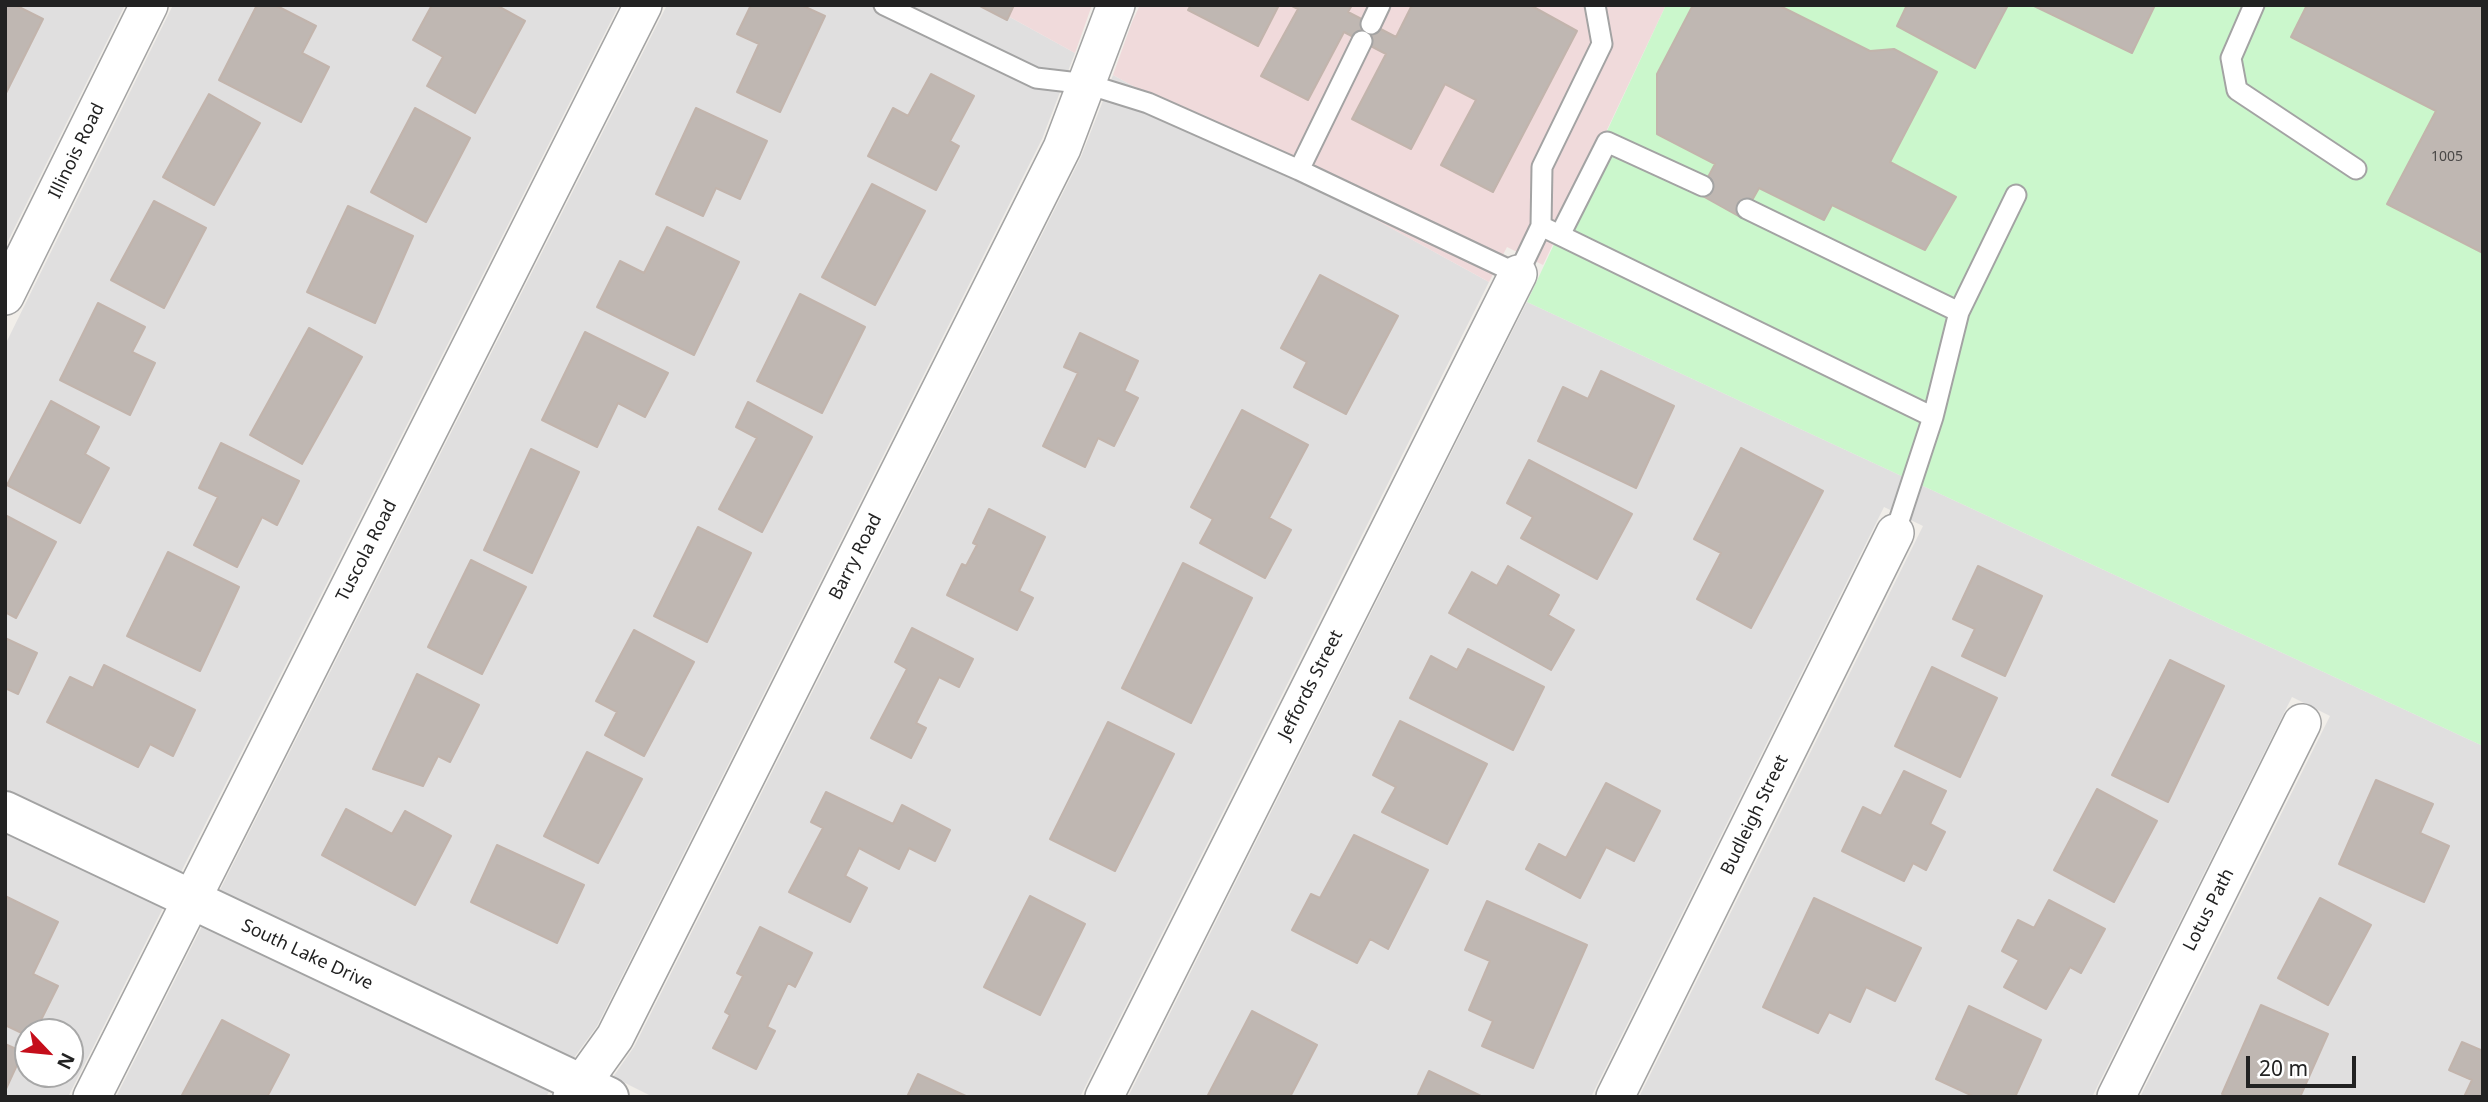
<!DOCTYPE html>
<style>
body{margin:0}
#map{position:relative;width:2488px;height:1102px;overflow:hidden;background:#f1eee9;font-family:"Noto Sans",sans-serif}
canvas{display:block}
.frame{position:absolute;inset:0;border:7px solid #222;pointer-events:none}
.north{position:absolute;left:14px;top:1018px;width:70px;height:70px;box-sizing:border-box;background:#fff;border:2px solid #a7a7a7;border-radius:50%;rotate:116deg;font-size:19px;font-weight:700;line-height:28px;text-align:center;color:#222}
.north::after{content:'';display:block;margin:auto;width:24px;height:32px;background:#c50e1b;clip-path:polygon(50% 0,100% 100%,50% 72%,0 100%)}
.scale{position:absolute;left:2246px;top:1056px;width:110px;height:32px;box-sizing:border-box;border:4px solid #222;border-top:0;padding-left:9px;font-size:21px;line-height:24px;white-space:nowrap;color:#222;-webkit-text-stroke:5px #fff;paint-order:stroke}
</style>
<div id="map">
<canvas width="2488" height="1102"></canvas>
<div class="frame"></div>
<div class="north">N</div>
<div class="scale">20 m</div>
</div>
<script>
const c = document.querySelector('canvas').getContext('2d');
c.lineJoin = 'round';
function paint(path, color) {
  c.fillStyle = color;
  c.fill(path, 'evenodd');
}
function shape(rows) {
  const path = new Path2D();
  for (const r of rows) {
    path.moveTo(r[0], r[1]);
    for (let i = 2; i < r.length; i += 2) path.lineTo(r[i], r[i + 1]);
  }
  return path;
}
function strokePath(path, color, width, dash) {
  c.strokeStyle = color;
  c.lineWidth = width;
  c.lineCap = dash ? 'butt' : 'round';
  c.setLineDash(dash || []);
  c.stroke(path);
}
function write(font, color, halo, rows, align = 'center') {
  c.font = font + ' "Noto Sans",sans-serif';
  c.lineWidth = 6;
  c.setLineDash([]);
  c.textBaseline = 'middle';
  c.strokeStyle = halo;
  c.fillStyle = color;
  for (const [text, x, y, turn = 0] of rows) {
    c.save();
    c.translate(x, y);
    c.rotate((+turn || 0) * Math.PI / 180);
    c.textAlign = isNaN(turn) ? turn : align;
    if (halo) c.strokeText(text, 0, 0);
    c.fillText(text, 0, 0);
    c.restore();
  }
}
paint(shape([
 [5,5,125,5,5,247],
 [173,5,619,5,180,874,5,790,5,345],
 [667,5,988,5,1075,53,1042,139,597,1026,573,1059,219,892],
 [1113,75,1489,282,1080,1097,653,1097,613,1077,634,1047,1081,157],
 [1527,302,2483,746,2483,1097,2140,1097,2330,716,2292,697,2092,1097,1639,1097,1923,526,1884,507,1591,1097,1128,1097],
 [5,832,163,908,68,1097,5,1097],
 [28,1032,70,1032,70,1074,28,1074],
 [202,926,550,1090,546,1097,116,1097]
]), '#e0dfdf');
paint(shape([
 [988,5,1092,5,1075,53],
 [1140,5,1666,5,1543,265,1507,247,1489,282,1113,75,1132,22]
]), '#f0dadb');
paint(shape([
 [1666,5,2483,5,2483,746,1527,302]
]), '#cbf7cc');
const building = shape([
 [5,5,15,5,43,19,5,95,5,5],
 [257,5,275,5,316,26,302,53,329,67,301,122,219,80,257,5],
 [432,5,496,5,525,21,475,113,427,86,443,57,413,40,432,5],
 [751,5,801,5,825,16,780,112,737,92,759,44,737,34,751,5],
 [978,5,1014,5,1007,20,978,5],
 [1191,5,1279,5,1258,46,1188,10,1191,5],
 [1290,5,1352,5,1348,12,1396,37,1412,5,1530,5,1577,31,1493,192,1441,165,1476,100,1445,84,1411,149,1352,119,1386,54,1344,32,1308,100,1261,76,1298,9,1290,5],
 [1693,5,1778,5,1870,51,1894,49,1937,72,1890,162,1956,197,1925,250,1832,205,1824,220,1759,188,1742,218,1699,194,1715,164,1657,134,1657,74,1693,5],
 [1907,5,2008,5,1975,68,1897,26,1907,5],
 [2032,5,2155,5,2132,53,2032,5],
 [2307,5,2483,5,2483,253,2387,204,2436,111,2291,37,2307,5],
 [931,74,974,96,950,141,959,146,936,190,868,156,893,108,908,116,931,74],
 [209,94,260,123,214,205,163,177,209,94],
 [415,108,470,138,426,222,371,192,415,108],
 [696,108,767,141,740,199,716,188,703,216,656,194,696,108],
 [872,184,925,211,875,305,822,277,872,184],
 [154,201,206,228,164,308,111,280,154,201],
 [348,206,413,236,375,323,307,292,348,206],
 [667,227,739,262,694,355,597,307,620,261,644,273,667,227],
 [1320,275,1398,316,1346,414,1294,387,1307,362,1281,348,1320,275],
 [800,294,865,327,822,413,757,381,800,294],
 [98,303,145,327,132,352,155,363,130,415,60,380,98,303],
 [309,328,362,357,302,464,250,435,309,328],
 [585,332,668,373,645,417,618,403,597,447,542,420,585,332],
 [1080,333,1138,361,1124,391,1138,398,1114,446,1098,438,1085,467,1043,446,1078,373,1064,367,1080,333],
 [1601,371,1674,406,1636,488,1538,441,1563,387,1588,399,1601,371],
 [51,401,99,427,85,454,109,468,80,523,7,485,51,401],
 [748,402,812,437,762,532,719,509,757,438,736,427,748,402],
 [1242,410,1308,445,1269,518,1291,530,1265,578,1200,543,1213,519,1191,507,1242,410],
 [221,443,299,481,277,525,262,517,237,567,194,545,218,497,199,488,221,443],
 [1741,448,1823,491,1751,628,1697,599,1721,553,1694,539,1741,448],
 [531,449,579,472,532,573,484,550,531,449],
 [1529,460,1632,514,1597,579,1521,538,1533,517,1507,503,1529,460],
 [989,509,1045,537,1019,591,1033,598,1017,630,947,595,962,564,966,566,977,545,973,543,989,509],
 [5,515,56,542,16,618,5,612,5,515],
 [698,527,751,553,707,642,654,616,698,527],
 [168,552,239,587,200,671,127,636,168,552],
 [471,560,526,587,482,674,428,647,471,560],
 [1183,563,1252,598,1191,723,1122,688,1183,563],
 [1508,566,1559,595,1548,615,1574,630,1551,670,1449,613,1472,572,1497,586,1508,566],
 [1978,566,2042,596,2005,676,1962,656,1975,629,1953,619,1978,566],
 [912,628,973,659,959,687,939,677,916,723,926,728,911,758,871,738,907,669,895,662,912,628],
 [634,630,694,662,644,756,605,735,617,712,596,701,634,630],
 [5,638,37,653,18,694,5,688,5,638],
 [1468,649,1544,687,1513,750,1410,698,1431,656,1457,670,1468,649],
 [2170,660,2224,686,2168,802,2112,775,2170,660],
 [104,665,195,710,173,756,150,744,138,767,47,722,70,677,93,688,104,665],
 [1932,667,1997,698,1960,777,1895,746,1932,667],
 [417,674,479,705,450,762,438,756,423,786,373,769,417,674],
 [1400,721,1487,764,1447,844,1382,812,1396,787,1373,775,1400,721],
 [1108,722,1174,754,1115,871,1050,839,1108,722],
 [587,752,642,779,598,863,544,836,587,752],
 [1904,771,1946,791,1930,824,1945,832,1926,870,1913,863,1904,881,1842,851,1863,807,1881,816,1904,771],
 [2376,780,2433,804,2420,833,2449,846,2424,902,2339,864,2376,780],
 [1606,783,1660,811,1634,861,1606,847,1580,898,1526,869,1539,844,1566,858,1606,783],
 [2097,789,2157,821,2114,902,2054,870,2097,789],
 [826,792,893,824,902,805,950,830,935,861,909,848,899,869,859,848,845,876,867,888,850,922,789,892,823,828,811,822,826,792],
 [346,809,392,834,405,811,451,836,415,905,322,855,346,809],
 [1354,835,1428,870,1388,949,1370,939,1357,963,1292,930,1311,894,1320,898,1354,835],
 [497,845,584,885,557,943,471,902,497,845],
 [5,896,58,922,33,974,58,986,35,1032,28,1032,28,1036,5,1025,5,896],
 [1030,896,1085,924,1040,1015,984,987,1030,896],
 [1814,898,1921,948,1895,1001,1866,987,1850,1022,1829,1012,1818,1033,1763,1007,1814,898],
 [2320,898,2371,925,2328,1005,2278,978,2320,898],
 [2049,900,2105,929,2081,973,2070,967,2046,1009,2004,987,2019,960,2002,951,2018,920,2034,928,2049,900],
 [1487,901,1587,945,1533,1068,1482,1046,1493,1021,1469,1010,1490,961,1465,950,1487,901],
 [760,927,812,953,795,987,788,983,767,1027,775,1031,756,1069,713,1048,730,1015,725,1012,743,976,737,973,760,927],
 [2261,1005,2328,1034,2300,1097,2227,1097,2222,1094,2261,1005],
 [1969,1006,2041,1040,2015,1097,1975,1097,1936,1079,1969,1006],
 [1252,1011,1317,1045,1290,1097,1207,1097,1252,1011],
 [222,1020,289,1055,267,1097,181,1097,222,1020],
 [2462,1042,2483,1051,2483,1097,2464,1097,2472,1080,2449,1070,2462,1042],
 [5,1044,23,1052,5,1091,5,1044],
 [1429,1071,1483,1097,1417,1097,1429,1071],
 [918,1074,968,1097,907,1097,918,1074]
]);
paint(building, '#bfb7b2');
strokePath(building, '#c2b4ac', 2);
const service = shape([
 [884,5,1036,78,1087,84,1148,103,1299,170,1518,274,1541,226,1542,167,1602,44,1595,5],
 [2254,5,2231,58,2237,90,2356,169],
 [1371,24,1380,5],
 [1299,170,1362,41],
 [1747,209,1959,312],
 [1541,226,1933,417],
 [1560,235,1607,142,1703,186],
 [1895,533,1933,417,1959,312,2016,195]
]);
const minor = shape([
 [5,296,149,5],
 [92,1097,643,5],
 [572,1097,615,1037,1062,148,1116,5],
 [1104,1097,1518,274],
 [1615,1097,1895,533],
 [2116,1097,2302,723]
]);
const tertiary = shape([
 [5,811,609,1097]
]);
strokePath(service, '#a3a3a3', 23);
strokePath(minor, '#a3a3a3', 40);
strokePath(tertiary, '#a3a3a3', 42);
strokePath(service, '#fff', 19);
strokePath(minor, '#fff', 37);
strokePath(tertiary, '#fff', 38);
write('14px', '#494746', null, [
 ["1005",2447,157]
]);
write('18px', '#222', '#fff', [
 ["Illinois Road",77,151,-64],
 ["Tuscola Road",367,551,-63],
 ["Barry Road",856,557,-63],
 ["Jeffords Street",1311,685,-63],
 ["Budleigh Street",1755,815,-64],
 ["Lotus Path",2209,910,-63],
 ["South Lake Drive",307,955,25]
]);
</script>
